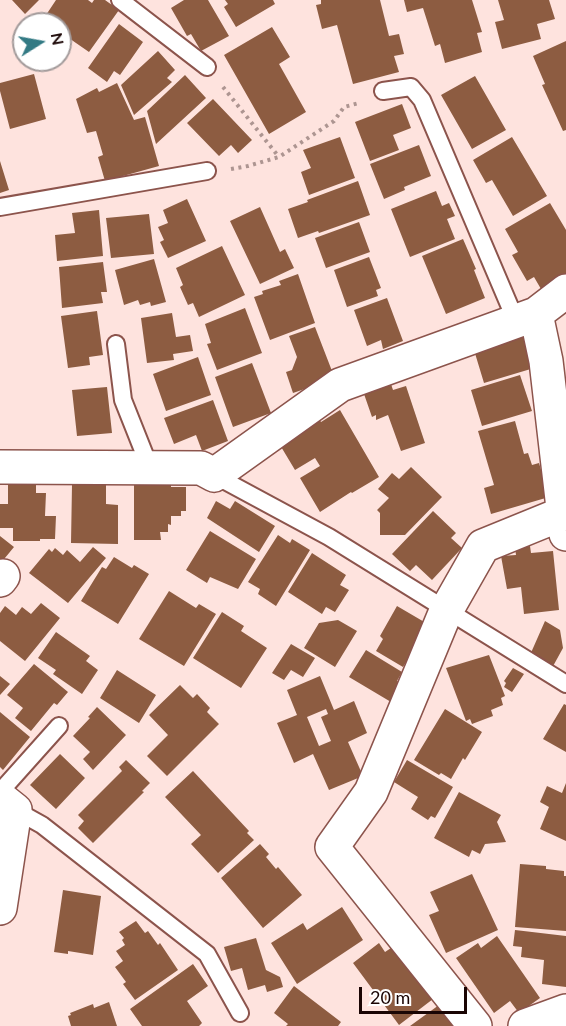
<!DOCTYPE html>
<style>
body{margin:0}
#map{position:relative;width:566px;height:1026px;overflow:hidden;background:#fee3de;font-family:Lato,sans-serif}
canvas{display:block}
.north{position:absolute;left:12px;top:12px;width:60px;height:60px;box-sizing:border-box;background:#fff;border:2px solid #a39b9b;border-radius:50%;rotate:79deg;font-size:16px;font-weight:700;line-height:24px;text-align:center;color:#1a0504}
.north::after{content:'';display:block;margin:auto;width:21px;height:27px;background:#337a84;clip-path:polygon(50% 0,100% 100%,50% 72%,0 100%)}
.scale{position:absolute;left:359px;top:987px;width:108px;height:27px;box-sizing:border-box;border:3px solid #1a0504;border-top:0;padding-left:8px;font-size:18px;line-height:21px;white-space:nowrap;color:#1a0504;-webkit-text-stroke:4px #fff;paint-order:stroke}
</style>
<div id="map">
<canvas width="566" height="1026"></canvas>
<div class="north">N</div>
<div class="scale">20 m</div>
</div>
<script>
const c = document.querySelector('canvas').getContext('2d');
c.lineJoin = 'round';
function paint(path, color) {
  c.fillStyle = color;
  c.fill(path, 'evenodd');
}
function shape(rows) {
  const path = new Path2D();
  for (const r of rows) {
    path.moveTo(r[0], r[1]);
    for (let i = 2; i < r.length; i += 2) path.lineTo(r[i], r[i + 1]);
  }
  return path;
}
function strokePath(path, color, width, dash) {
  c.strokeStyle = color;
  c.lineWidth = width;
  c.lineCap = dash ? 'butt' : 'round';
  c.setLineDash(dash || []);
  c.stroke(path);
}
paint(shape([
 [12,0,39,0,25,14],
 [56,0,88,0,92,3,94,0,105,0,119,10,89,52,63,34,66,30,46,15],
 [184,0,208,0,229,36,201,51,191,34,187,36,171,8],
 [225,0,273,0,275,4,236,27,224,7,228,4],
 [321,0,380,0,389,36,399,34,404,54,394,56,399,72,353,84,337,25,322,29,316,5,321,4],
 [404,0,472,0,482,32,477,33,482,52,445,63,440,44,435,46,423,8,407,12],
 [498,0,549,0,555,19,537,24,541,39,502,49,495,22,504,20],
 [119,24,143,42,120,75,114,71,107,82,88,68],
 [272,27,290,57,279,64,306,112,269,134,224,55],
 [566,41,566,130,563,131,542,85,545,84,533,56],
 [158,51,175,70,167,78,172,82,134,115,121,85],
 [34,74,46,119,10,129,0,91,0,83],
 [185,75,206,98,156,144,147,111],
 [475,76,506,130,472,149,441,95],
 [117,83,134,120,145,117,159,166,105,181,98,157,103,155,96,131,87,133,76,99,97,88,99,92],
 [213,99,252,140,238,153,231,145,219,156,187,123],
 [402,104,411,128,393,135,399,150,370,161,355,122],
 [340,137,355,178,309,195,301,172,311,168,303,150],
 [512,137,547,196,513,216,492,180,486,183,473,160],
 [419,145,431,176,404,187,405,190,384,199,370,164],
 [0,161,9,190,0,193],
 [358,181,370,215,319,233,318,231,298,238,288,209,308,202,307,200],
 [436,191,442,206,449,203,455,216,447,219,455,239,410,257,391,209],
 [187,199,206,241,168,258,160,242,164,240,158,227,168,223,163,210],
 [550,203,566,230,566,274,541,289,534,277,527,281,512,255,518,252,505,229],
 [260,207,280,252,285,249,294,268,260,284,230,221],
 [99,210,103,256,57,261,55,235,75,233,72,213],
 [149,214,154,254,111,258,106,218],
 [359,222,370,252,326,268,315,238],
 [463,239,476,269,474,270,485,298,446,314,422,256],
 [222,246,245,295,199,317,193,303,188,305,180,287,183,285,176,268],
 [369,257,381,288,376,290,378,296,347,307,334,270],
 [154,259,166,302,151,306,150,302,140,305,138,300,124,305,115,270],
 [103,262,107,292,101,292,103,303,62,308,59,267],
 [298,274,315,323,270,340,254,297,263,294,262,291,281,285,279,281],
 [387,298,403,341,383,349,381,340,367,346,354,310],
 [245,308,262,353,217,370,207,344,211,343,205,324],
 [97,311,103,355,89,357,90,365,68,368,61,316],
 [172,313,176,337,190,335,193,351,173,354,174,360,147,363,141,318],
 [315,327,332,371,326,374,328,381,293,393,286,372,292,370,297,357,289,336],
 [524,334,534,368,484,383,474,350],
 [198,357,211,395,166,411,153,374],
 [252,363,271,413,233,427,215,377],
 [520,375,532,411,482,426,471,390],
 [391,384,393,390,406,386,425,443,401,451,388,415,376,420,376,415,372,417,364,394],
 [107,387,112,433,77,436,72,390],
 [213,400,228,441,202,451,196,435,174,444,164,418],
 [340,410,379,477,352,493,351,492,320,512,300,478,320,466,315,458,295,470,280,445,306,430,304,425,318,417,321,422],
 [515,421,524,454,528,453,532,465,539,463,549,497,491,514,484,488,494,485,478,431],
 [411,467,442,497,405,535,380,535,380,513,377,510,389,498,378,489,392,473,399,479],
 [134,482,171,483,171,487,186,487,186,511,181,511,181,516,171,516,171,525,168,524,168,532,160,532,161,540,134,540],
 [8,483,36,484,36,493,46,493,45,516,56,516,55,539,40,539,40,541,13,541,13,528,0,528,0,504,8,504],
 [72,485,106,485,106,504,118,505,118,544,71,543],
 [216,501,230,509,235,501,275,526,259,552,207,518],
 [433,511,456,533,451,538,462,548,432,580,416,565,410,571,392,554],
 [210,531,256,559,238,589,210,577,207,583,186,570],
 [278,535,290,543,292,539,310,550,276,606,258,594,260,589,248,582],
 [0,536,14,547,0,564],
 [530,546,531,553,553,551,559,610,524,614,521,587,507,589,501,556,516,555,515,548],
 [93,547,106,558,68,603,29,573,49,549,52,552,55,548,63,555,67,550,80,562],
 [312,553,346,575,340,585,349,590,335,612,326,607,322,614,288,592],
 [114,557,132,568,134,565,149,574,118,624,81,601,102,567,106,569],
 [169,591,196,608,199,604,216,614,184,666,139,639],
 [41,603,60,618,25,661,0,641,0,613,5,606,16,615,22,607,31,614],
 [397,606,426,623,416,639,419,641,403,667,376,651,383,639,380,636],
 [222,612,244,626,241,631,267,648,241,688,193,658],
 [338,620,357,631,335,667,304,648,319,623],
 [545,621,560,630,563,648,552,668,530,655],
 [56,632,90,656,86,661,98,670,82,694,53,674,56,670,38,658],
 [291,644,315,658,303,677,291,670,284,680,272,673],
 [366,650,402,672,397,681,402,684,391,702,349,677],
 [489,655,505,696,501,698,503,705,491,710,493,716,472,724,470,719,466,721,446,668],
 [34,664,68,692,57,705,54,703,31,731,15,718,23,708,7,695],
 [513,668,524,674,512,692,504,687,506,683,504,681],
 [117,670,156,695,139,723,100,698],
 [0,676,10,684,0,695],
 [320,676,334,710,354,701,367,733,348,742,363,776,329,790,313,754,294,763,277,723,297,715,287,690],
 [326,709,328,714,321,717,331,741,319,746,307,717],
 [180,685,193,698,197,694,210,708,207,712,219,724,167,776,147,756,168,735,149,715],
 [564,704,566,705,566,752,543,739],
 [97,707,126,735,93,770,83,759,90,752,73,736,90,718,88,717],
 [445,709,482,732,465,760,463,758,451,779,441,773,439,775,414,760],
 [0,712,30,737,3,770,0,767],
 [60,754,85,778,56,809,30,785],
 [126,760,150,783,142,791,144,792,93,843,78,828,84,821,78,815,122,771,119,767],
 [407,760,453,787,435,818,431,816,428,820,411,809,418,797,394,782],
 [193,771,249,831,247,833,254,840,218,873,191,844,201,835,165,797],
 [566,783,566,841,540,829,549,807,540,802,547,786,562,793],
 [459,792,501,815,497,822,506,842,485,844,480,854,472,850,469,857,434,838],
 [260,844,269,854,266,857,276,869,278,867,302,895,263,928,221,878],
 [520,864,546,866,546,869,564,871,564,876,566,876,566,931,515,927],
 [472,874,498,930,446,953,429,915,439,911,430,892],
 [63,890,101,896,93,955,68,951,68,954,54,952],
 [342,907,363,940,297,984,271,943,303,923,307,930],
 [136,921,145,933,148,931,158,945,160,943,178,970,135,1000,123,984,126,982,115,967,123,961,116,951,125,945,122,940,124,938,119,932],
 [515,930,566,936,566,987,542,984,544,960,521,957,522,947,513,946],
 [497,936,540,998,519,1013,510,1001,494,1013,456,958,478,943,481,948],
 [256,938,266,970,280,977,283,987,267,992,265,985,248,990,242,968,231,971,224,947],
 [379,943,385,952,394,946,433,999,399,1025,353,963],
 [193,964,208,986,187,1001,202,1023,199,1026,142,1026,130,1009],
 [294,986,341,1022,338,1026,286,1026,288,1024,274,1013],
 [109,1002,117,1026,71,1026,68,1016,71,1015,70,1013,93,1004,94,1008],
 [439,1005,455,1026,410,1026]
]), '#8d5c41');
const lane = shape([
 [120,0,207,67],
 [383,91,411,87,422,100,516,321],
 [0,207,207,171],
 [116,344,123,400,150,468],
 [214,475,329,537,566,684],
 [0,792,59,726],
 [15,810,42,825,207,954,240,1013]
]);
const street = shape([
 [536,314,546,361,566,534],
 [0,467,201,468,214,475,340,385,536,314,566,291],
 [0,580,3,576],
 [0,798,15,810,0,908],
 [475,1026,332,847,371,792,446,611,483,546,564,513],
 [525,1026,566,1011]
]);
strokePath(lane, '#8c544c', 20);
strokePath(street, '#8c544c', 36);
strokePath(shape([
 [223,87,279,157],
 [231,169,248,166,279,157,334,121,344,107,359,103]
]), '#ad9591', 4, [3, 4.5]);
strokePath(lane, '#fff', 16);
strokePath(street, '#fff', 33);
</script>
